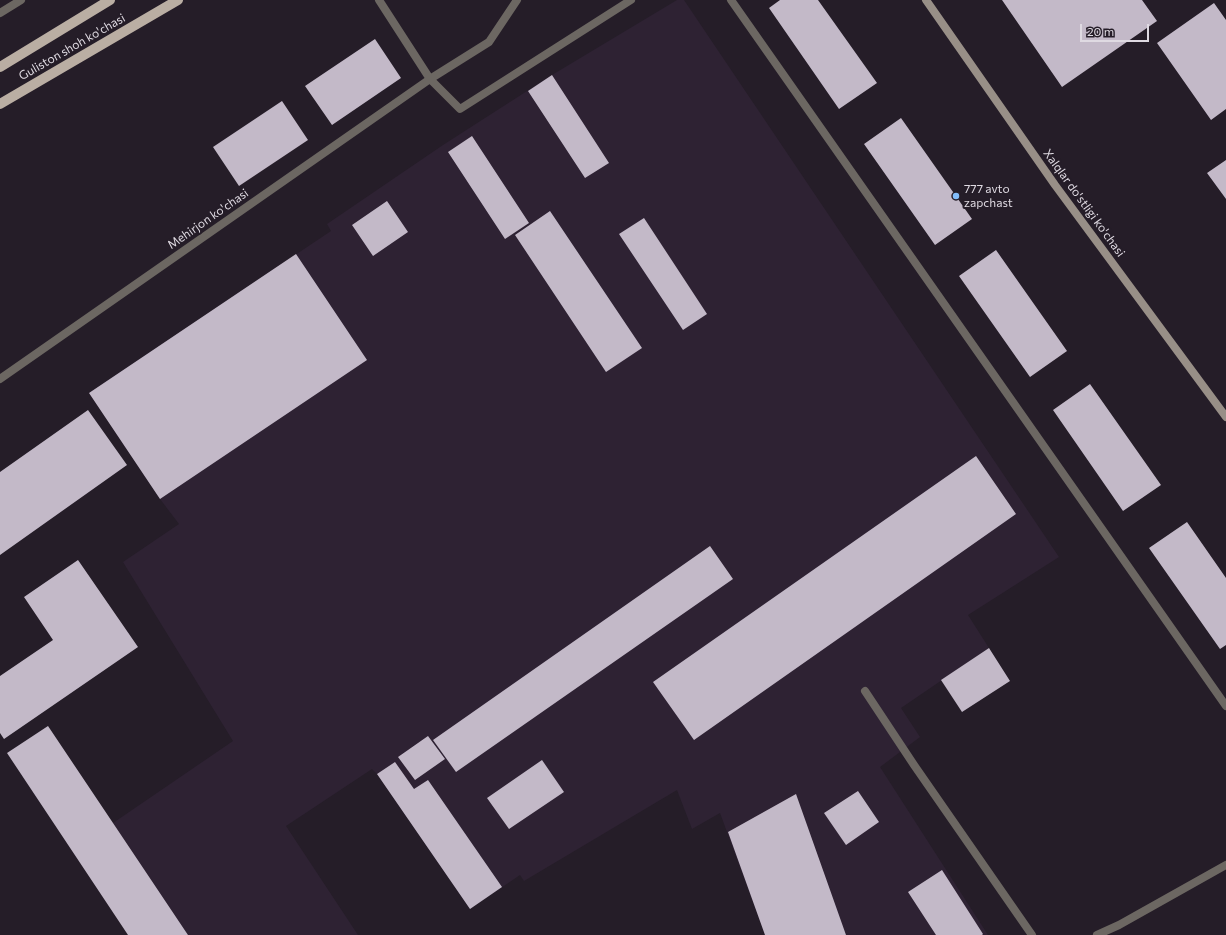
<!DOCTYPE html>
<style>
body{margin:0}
#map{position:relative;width:1226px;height:935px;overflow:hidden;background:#251d28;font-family:Commissioner,sans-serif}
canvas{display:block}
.scale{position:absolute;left:1080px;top:24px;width:69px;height:18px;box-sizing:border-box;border:2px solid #dfdae2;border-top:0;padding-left:5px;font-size:12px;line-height:14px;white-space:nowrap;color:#dfdae2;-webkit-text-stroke:3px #251d28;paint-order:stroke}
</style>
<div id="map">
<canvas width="1226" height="935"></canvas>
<div class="scale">20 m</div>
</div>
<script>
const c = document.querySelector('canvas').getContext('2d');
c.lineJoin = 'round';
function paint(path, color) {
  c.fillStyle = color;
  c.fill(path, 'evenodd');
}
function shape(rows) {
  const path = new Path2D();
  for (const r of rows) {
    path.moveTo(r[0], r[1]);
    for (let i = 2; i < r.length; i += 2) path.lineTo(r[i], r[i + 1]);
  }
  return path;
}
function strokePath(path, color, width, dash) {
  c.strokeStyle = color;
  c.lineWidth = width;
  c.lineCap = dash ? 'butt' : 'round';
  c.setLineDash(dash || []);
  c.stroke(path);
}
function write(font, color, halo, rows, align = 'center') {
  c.font = font + ' Commissioner,sans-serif';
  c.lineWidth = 4;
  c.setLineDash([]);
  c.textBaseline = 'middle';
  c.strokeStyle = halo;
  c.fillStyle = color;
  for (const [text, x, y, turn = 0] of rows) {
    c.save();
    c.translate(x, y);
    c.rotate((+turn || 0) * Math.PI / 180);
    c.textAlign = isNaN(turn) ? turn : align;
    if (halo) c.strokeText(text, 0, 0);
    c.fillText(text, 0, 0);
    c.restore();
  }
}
paint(shape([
 [677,0,684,0,1059,557,968,615,989,648,901,708,920,737,880,767,988,935,765,935,720,813,692,829,677,790,524,881,520,875,470,909,377,774,372,769,286,826,358,935,188,935,113,823,233,741,123,562,179,524,160,499,89,393,331,231,327,224,443,145,552,75]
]), '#2e2233');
paint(shape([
 [780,0,818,0,877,83,839,109,769,8],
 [1002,0,1142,0,1157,21,1062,87],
 [1214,3,1226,20,1226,109,1211,120,1157,43],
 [375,39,401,78,332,125,305,86],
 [552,75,609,163,585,178,528,91],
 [282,101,308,140,239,186,213,147],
 [901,118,972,219,935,245,864,144],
 [472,136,529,223,505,239,448,152],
 [1226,160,1226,199,1207,173],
 [387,201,408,232,373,256,352,225],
 [550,211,642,348,606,372,515,235],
 [644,218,707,314,683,330,619,234],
 [996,250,1067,351,1030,377,959,276],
 [296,254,367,360,160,499,89,393],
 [1090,384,1161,485,1123,511,1053,410],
 [88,410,127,465,0,555,0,472],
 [976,456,1016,514,694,740,653,682],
 [1187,522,1226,578,1226,645,1220,649,1149,548],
 [710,546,733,579,456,772,433,740],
 [78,560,138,647,4,739,0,733,0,676,53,640,24,597],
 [989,648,1010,681,962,712,941,680],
 [48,726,113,823,188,935,128,935,7,753],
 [428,736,445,759,415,780,398,757],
 [542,760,564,792,509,829,487,798],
 [395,762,414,789,428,780,502,887,470,909,377,774],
 [858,791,879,822,846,845,824,813],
 [796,794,846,935,765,935,728,832],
 [942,870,983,934,982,935,936,935,908,892]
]), '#c3b9c8');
strokePath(shape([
 [865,691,914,765,1032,935],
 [1097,935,1119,925,1226,865]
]), '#6c6762', 8);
strokePath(shape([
 [379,0,430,79,460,109,631,0],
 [731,0,1226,706],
 [0,13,21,0],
 [0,379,430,79,489,42,517,0]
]), '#6c6762', 8);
strokePath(shape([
 [926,0,1055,185,1226,417]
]), '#988f87', 8);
strokePath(shape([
 [0,67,110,0],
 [0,104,178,0]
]), '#baaea3', 10);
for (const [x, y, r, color] of [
 [956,196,4,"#82bcfa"]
]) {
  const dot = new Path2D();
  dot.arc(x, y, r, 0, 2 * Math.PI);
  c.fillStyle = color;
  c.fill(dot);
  strokePath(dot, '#251d28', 1.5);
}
write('12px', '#dfdae2', '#251d28', [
 ["Guliston shoh ko'chasi",72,47,-30],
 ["Xalqlar do'stligi ko'chasi",1084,203,54],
 ["Mehirjon ko'chasi",208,219,-35]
]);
write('12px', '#dfdae2', '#251d28', [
 ["777 avto",964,189],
 ["zapchast",964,203]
], 'left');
</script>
